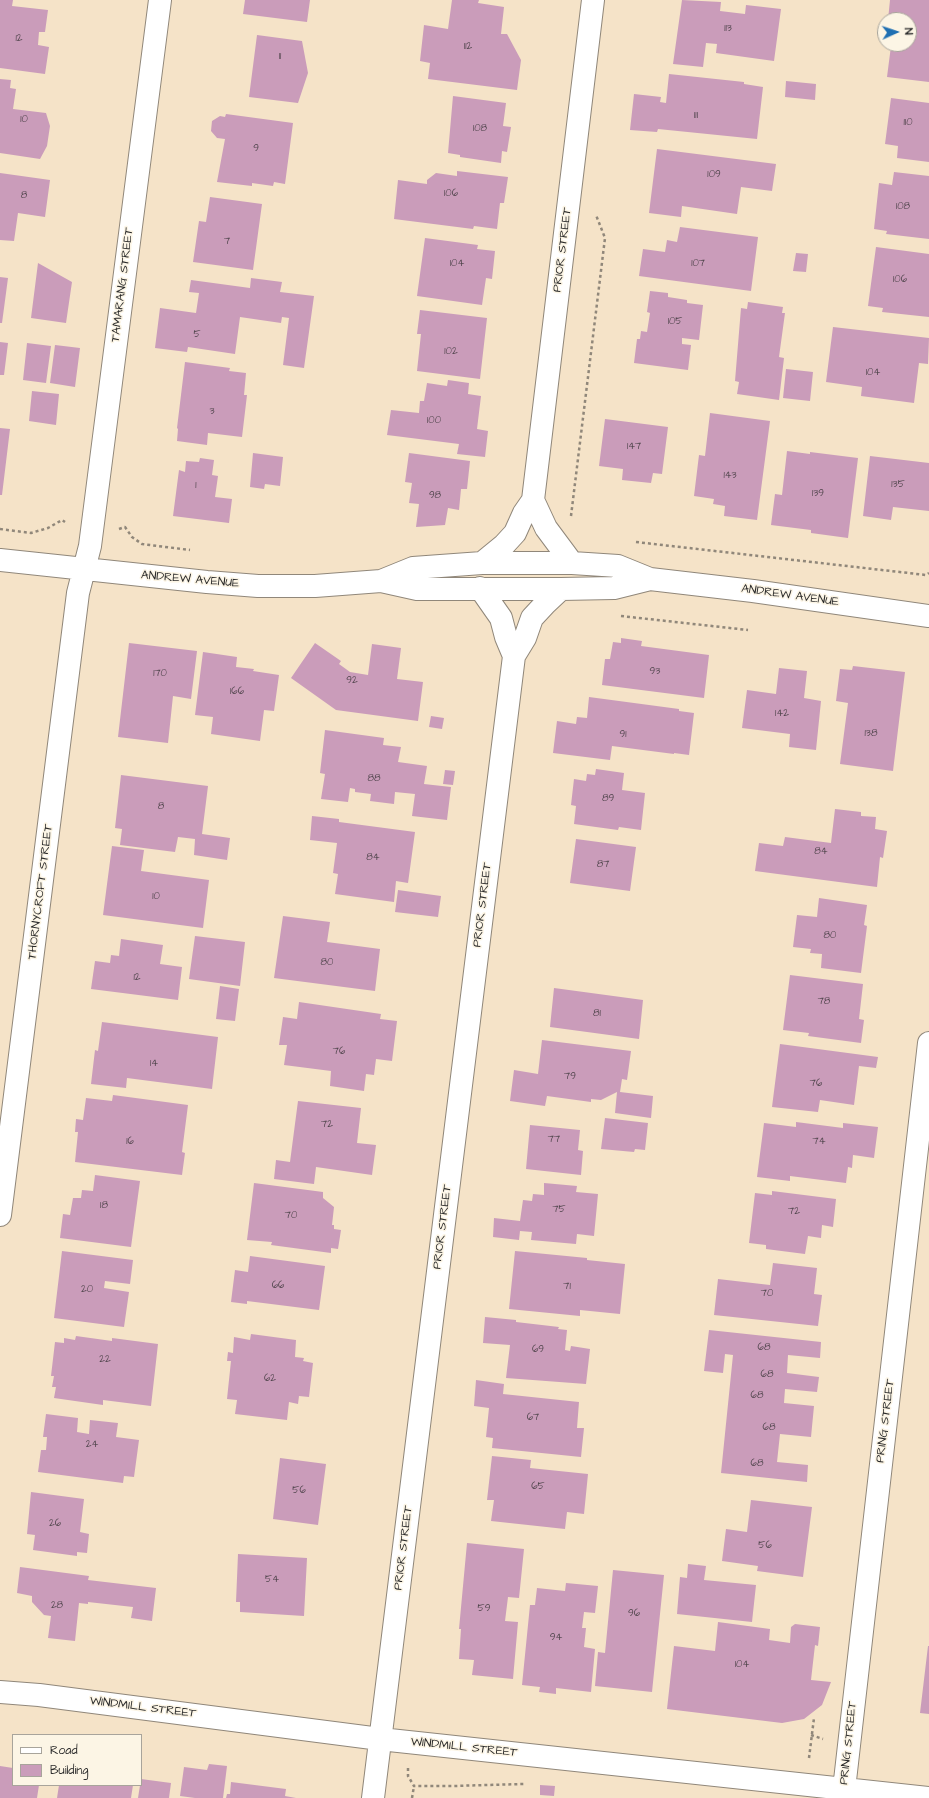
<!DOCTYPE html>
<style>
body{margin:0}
#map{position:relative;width:929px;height:1798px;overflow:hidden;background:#f5e3c8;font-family:"Architects Daughter",sans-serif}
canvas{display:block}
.legend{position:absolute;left:12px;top:1734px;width:130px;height:52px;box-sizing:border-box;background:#fcf5e5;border:1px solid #a8a49b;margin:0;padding:5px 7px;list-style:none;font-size:12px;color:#2b2b2b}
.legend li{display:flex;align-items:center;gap:8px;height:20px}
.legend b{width:20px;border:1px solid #a8a49b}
.north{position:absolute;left:877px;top:12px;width:40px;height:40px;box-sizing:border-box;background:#fcf5e5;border:1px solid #a8a49b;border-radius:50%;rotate:87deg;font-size:11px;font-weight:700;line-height:16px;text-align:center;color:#2b2b2b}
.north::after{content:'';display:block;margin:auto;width:14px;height:18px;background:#1f6fb2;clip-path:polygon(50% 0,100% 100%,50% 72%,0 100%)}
</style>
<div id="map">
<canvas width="929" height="1798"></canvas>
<ul class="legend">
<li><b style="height:5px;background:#fff"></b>Road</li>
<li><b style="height:11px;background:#ca9cba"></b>Building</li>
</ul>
<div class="north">N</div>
</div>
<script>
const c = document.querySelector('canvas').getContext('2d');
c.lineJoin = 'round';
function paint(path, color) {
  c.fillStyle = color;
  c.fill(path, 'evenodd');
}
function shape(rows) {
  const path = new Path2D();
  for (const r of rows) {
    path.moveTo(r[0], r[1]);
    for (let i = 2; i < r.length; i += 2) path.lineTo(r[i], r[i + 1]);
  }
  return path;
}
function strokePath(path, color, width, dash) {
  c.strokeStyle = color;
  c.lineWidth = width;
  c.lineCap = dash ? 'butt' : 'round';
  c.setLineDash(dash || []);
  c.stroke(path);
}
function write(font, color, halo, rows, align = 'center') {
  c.font = font + ' "Architects Daughter",sans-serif';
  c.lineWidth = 3;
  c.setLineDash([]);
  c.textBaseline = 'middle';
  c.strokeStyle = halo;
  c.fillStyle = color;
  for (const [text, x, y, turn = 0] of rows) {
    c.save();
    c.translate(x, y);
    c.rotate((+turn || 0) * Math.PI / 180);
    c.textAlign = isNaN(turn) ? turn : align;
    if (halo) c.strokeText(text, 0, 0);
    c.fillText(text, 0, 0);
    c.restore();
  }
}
paint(shape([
 [0,0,13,0,12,6,48,10,45,32,39,32,38,45,49,47,45,74,0,68],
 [245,0,310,0,307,22,243,14],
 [452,0,479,0,478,3,504,7,501,34,507,34,521,60,517,90,428,79,430,63,420,61,424,25,448,29],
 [682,0,721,2,720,11,745,14,746,5,781,9,774,61,716,53,717,44,706,43,703,67,673,64],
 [890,0,929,0,929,82,887,77,891,46,885,44,909,44,909,20,888,20],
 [257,35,302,41,308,73,298,103,249,97],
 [669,74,744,82,744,84,763,87,757,139,658,129,657,132,630,130,634,94,661,97,660,102,666,103],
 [0,79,11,80,10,88,16,89,13,109,46,113,50,126,47,146,40,159,0,153],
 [786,81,816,84,815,100,785,97],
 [453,96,506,103,503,126,511,127,507,152,502,151,501,163,460,157,460,155,448,153],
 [891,98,929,103,929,162,897,158,898,146,885,144],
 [226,114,293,123,285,184,274,182,273,186,252,183,252,186,217,182,225,139,217,138,211,131,212,121,220,116,225,117],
 [657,149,776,164,772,191,741,187,737,214,682,206,681,217,649,213],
 [457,171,508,177,504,203,500,203,497,229,474,226,473,229,394,219,398,180,427,184,427,180,436,173,457,176],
 [894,172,929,176,929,239,886,234,887,231,874,229,879,183,892,185],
 [0,173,50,180,45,217,18,213,14,241,0,240],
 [210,197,262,204,253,270,193,262,199,221,206,222],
 [680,227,758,237,751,291,639,276,643,249,665,252,667,240,677,242],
 [425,238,478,245,477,249,495,251,492,279,486,278,482,305,417,296],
 [876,247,929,254,929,317,882,312,883,308,868,306],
 [796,253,808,254,806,272,793,271],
 [38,263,72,282,66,323,31,318],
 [0,277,8,278,2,323,0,323],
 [251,278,282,282,280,292,314,296,304,368,283,365,289,318,282,317,281,323,240,317,235,354,188,347,187,352,155,348,160,308,196,313,199,293,189,292,191,280,250,288],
 [650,291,668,293,668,297,687,300,687,303,703,305,699,340,682,338,682,344,691,345,688,370,634,363,637,339,640,339,641,331,647,332,650,313,647,312],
 [748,302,783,307,782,313,785,313,779,357,784,358,779,400,737,394,739,382,735,381,741,308,747,309],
 [420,310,487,318,480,379,417,371,421,334,417,334],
 [833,327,929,338,928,364,919,363,914,403,861,396,862,387,826,382],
 [0,342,8,343,4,375,0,375],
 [27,343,51,346,46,383,23,380],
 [55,345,80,348,75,387,50,383],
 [185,362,230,368,229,371,246,373,244,395,247,395,242,437,208,433,207,445,177,441,178,429,177,428],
 [786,369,813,372,810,401,783,398],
 [448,380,469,383,468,394,481,396,477,429,488,431,485,457,457,454,459,444,387,435,391,410,419,413,420,401,424,401,427,383,447,386],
 [32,391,59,394,56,425,29,421],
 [710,413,770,421,757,520,724,516,725,506,713,504,714,499,694,496,699,455,705,456],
 [605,419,668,427,662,474,653,473,651,483,622,480,623,469,599,466],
 [0,428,10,429,2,495,0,495],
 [787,451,810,454,810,452,858,458,848,538,811,533,811,530,771,525,775,494,782,495],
 [253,453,283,457,280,486,265,484,264,489,250,487],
 [409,453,470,461,467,489,461,489,459,510,448,508,445,525,416,527,419,504,409,503,412,483,405,482],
 [870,456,929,463,929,511,893,507,891,520,863,516],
 [200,458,214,460,212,475,218,476,215,497,232,499,229,523,173,516,179,470,185,472,186,461,199,462],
 [621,638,642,641,641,646,709,655,704,698,602,685,605,659,610,659,613,642,621,643],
 [129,643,197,651,191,699,173,696,168,743,118,737],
 [315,643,341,661,339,664,350,672,368,675,372,644,401,648,397,679,423,682,418,721,336,710,291,678],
 [203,652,237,657,236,667,254,669,253,671,279,675,274,711,264,710,260,741,211,734,213,717,195,715],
 [853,666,905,672,893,771,840,764,848,703,836,701,840,669,852,670],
 [779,668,807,671,804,698,821,701,816,750,789,747,790,734,742,728,747,690,776,694],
 [589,697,679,709,679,711,694,713,689,755,674,753,674,754,612,746,610,760,553,753,557,721,576,724,577,717,587,718],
 [431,716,444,718,442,729,429,727],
 [325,730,384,738,383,745,401,747,398,762,427,766,424,784,451,787,447,820,412,816,415,794,395,792,394,804,370,801,371,794,355,792,355,789,350,788,348,802,321,799,325,774,320,773],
 [596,769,624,773,622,790,645,793,641,830,619,827,618,830,574,824,576,806,571,805,574,779,586,781,587,774,595,775],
 [445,770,455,771,453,785,443,784],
 [121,775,208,786,202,834,230,838,227,860,194,855,195,839,178,837,175,852,120,845,122,829,115,828],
 [835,809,861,812,861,816,876,817,875,829,887,831,883,858,880,857,877,887,755,871,759,843,783,846,785,837,831,843],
 [312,816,339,819,339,822,415,832,408,883,396,881,394,902,335,894,338,874,333,873,337,843,310,840],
 [576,839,636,847,630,891,570,883],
 [112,846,144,850,141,871,209,880,203,928,103,915],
 [398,890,441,896,438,917,395,912],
 [819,898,867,905,864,925,867,926,861,973,821,968,822,954,810,953,811,949,793,947,797,915,817,917],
 [283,916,330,922,327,942,380,949,375,991,274,978],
 [195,936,245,942,240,986,189,979],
 [121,939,163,945,160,964,182,967,178,1000,91,989,95,961,110,963,111,955,119,956],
 [790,975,863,984,859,1019,864,1020,861,1043,808,1036,809,1033,783,1030],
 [220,986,239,989,235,1021,216,1019],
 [554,988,643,1000,639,1039,550,1027],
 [299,1002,381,1014,380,1019,397,1021,392,1061,376,1059,374,1075,366,1074,364,1091,330,1086,331,1071,284,1065,287,1045,279,1045,283,1017,297,1019],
 [102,1022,218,1037,212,1089,127,1078,126,1088,91,1084,95,1050,98,1051],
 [542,1040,631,1051,627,1080,622,1079,620,1092,653,1096,651,1118,615,1113,617,1092,601,1100,591,1099,591,1102,547,1096,545,1106,510,1101,514,1070,538,1074],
 [780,1044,878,1057,876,1068,859,1066,854,1105,820,1100,818,1112,772,1107],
 [113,1095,188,1105,182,1152,185,1153,182,1175,75,1162,78,1132,75,1132,76,1119,83,1120,86,1098,112,1101],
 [298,1101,361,1108,357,1143,376,1145,372,1175,316,1167,314,1184,274,1179,276,1160,290,1162],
 [605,1118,648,1123,645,1150,635,1149,634,1152,601,1149],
 [796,1122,843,1128,843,1123,878,1127,874,1158,853,1155,852,1168,848,1167,846,1183,790,1176,790,1181,757,1177,764,1123,796,1127],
 [530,1125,580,1130,578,1150,583,1151,581,1175,526,1169],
 [95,1175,140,1181,131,1247,60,1238,63,1214,70,1215,73,1198,81,1198,82,1190,93,1191],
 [254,1183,323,1192,323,1198,334,1207,332,1225,334,1225,334,1229,341,1230,338,1249,331,1248,331,1253,271,1245,272,1242,247,1240],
 [544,1183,577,1186,576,1192,598,1194,594,1236,577,1234,576,1244,531,1240,532,1232,520,1231,519,1240,493,1237,494,1218,520,1221,523,1200,532,1201,533,1194,544,1195],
 [772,1191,836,1199,833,1227,822,1225,821,1238,808,1236,805,1254,766,1249,766,1245,749,1243,755,1193,772,1195],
 [62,1251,133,1260,130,1284,105,1281,104,1288,129,1292,124,1327,54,1318],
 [515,1251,587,1258,587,1260,625,1264,620,1314,580,1310,580,1316,509,1309],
 [250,1256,325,1266,319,1310,247,1301,247,1304,231,1302,235,1270,248,1272],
 [773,1263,817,1268,814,1294,822,1295,818,1326,714,1315,718,1279,770,1285],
 [485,1317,516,1320,516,1322,559,1327,558,1329,567,1330,565,1350,570,1351,571,1346,590,1349,586,1384,506,1378,510,1345,483,1343],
 [709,1330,821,1342,820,1358,788,1355,787,1373,819,1377,817,1392,785,1389,784,1403,814,1406,811,1437,780,1434,777,1462,808,1465,807,1482,721,1473,733,1355,725,1354,723,1373,704,1371],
 [251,1334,296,1340,295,1357,304,1358,303,1361,313,1363,309,1397,299,1396,298,1404,289,1402,287,1420,235,1414,237,1400,227,1399,231,1361,227,1361,228,1352,233,1353,234,1337,250,1340],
 [76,1336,112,1341,112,1338,158,1344,151,1406,103,1400,103,1405,54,1398,56,1387,52,1387,54,1376,51,1376,55,1342,64,1343,64,1338,75,1340],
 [476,1380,504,1384,503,1394,579,1402,577,1428,584,1428,581,1457,492,1448,493,1438,486,1437,489,1408,474,1406],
 [46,1414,78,1418,77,1432,89,1434,90,1420,118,1423,116,1437,139,1440,134,1477,124,1476,123,1483,38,1472,41,1450,46,1450,47,1437,43,1437],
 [492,1456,531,1460,530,1468,588,1474,584,1514,567,1512,565,1529,491,1521,494,1500,487,1500],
 [280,1458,326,1464,318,1525,273,1519],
 [31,1492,84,1499,80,1532,89,1534,87,1553,77,1552,77,1556,33,1550,35,1535,27,1534],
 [751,1500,812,1507,803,1577,757,1571,758,1566,722,1561,726,1529,747,1532],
 [467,1543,524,1549,519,1598,508,1597,505,1621,518,1622,513,1679,472,1675,474,1660,459,1659,461,1629,459,1629],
 [238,1554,307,1558,304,1616,240,1612,240,1602,236,1602],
 [688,1564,706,1566,704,1580,756,1585,752,1622,677,1614,680,1577,687,1578],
 [20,1567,89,1576,88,1580,156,1588,152,1621,131,1618,133,1607,88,1602,88,1604,79,1603,75,1641,48,1638,51,1616,44,1615,32,1602,32,1596,17,1593],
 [613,1570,664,1575,652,1692,595,1686,598,1652,605,1653],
 [566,1583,598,1586,595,1613,584,1612,582,1628,586,1628,584,1647,595,1649,591,1692,556,1688,556,1694,539,1692,540,1687,522,1685,530,1605,535,1605,537,1588,565,1591],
 [718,1622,770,1629,769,1640,790,1643,791,1627,795,1624,820,1627,818,1646,815,1645,811,1680,831,1682,822,1705,804,1719,782,1723,667,1709,674,1646,715,1651],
 [928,1646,929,1646,929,1714,920,1713],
 [209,1764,227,1766,223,1798,195,1798,180,1796,184,1767,207,1770],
 [0,1766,13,1768,13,1785,39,1785,37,1798,0,1798],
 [141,1779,171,1783,169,1798,138,1798],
 [231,1782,286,1789,285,1796,296,1798,226,1798,227,1794,230,1794],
 [59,1785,133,1785,131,1798,57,1798],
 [540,1785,555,1786,554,1796,540,1795]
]), '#ca9cba');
const minor = shape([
 [533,500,546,528,572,563],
 [0,560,207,582,258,586,315,586,381,581,413,568,482,563,572,563,618,566,650,579,753,591,929,616],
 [482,563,504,545,515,533,524,513,533,500,593,0],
 [381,581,417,589,561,589,614,588,650,579],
 [480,588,501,618,506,637,514,656],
 [0,1215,78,593,90,546,160,0],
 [0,1692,39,1695,380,1739,929,1798],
 [373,1798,514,656,525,638,532,618,545,604,561,589],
 [843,1798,929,1043]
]);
strokePath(minor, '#90877a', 24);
strokePath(shape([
 [571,516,605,238,596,215],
 [0,529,31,533,48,528,62,520,65,522],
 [119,529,125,527,132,537,142,544,190,550],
 [636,542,926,575,929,573],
 [621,616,748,630],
 [811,1735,823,1739],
 [809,1758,814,1718],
 [408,1768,408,1776,414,1786,453,1786,524,1784],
 [412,1798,414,1786]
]), '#90877a', 2.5, [3, 3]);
strokePath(minor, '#fff', 22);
write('10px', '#53474f', null, [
 ["113",728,29],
 ["12",19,39],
 ["112",468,47],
 ["11",280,57],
 ["111",696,116],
 ["10",24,120],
 ["110",908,123],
 ["108",480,129],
 ["9",256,149],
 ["109",714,175],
 ["106",451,194],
 ["8",24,196],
 ["108",903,207],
 ["7",227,242],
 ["104",457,264],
 ["107",698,264],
 ["106",900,280],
 ["105",675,322],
 ["5",197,335],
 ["102",451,352],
 ["104",873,373],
 ["3",212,412],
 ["100",434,421],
 ["147",634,447],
 ["143",730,476],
 ["135",898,485],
 ["1",196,486],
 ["139",818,494],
 ["98",435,496],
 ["93",655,672],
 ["170",160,674],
 ["92",352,681],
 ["166",237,692],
 ["142",782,714],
 ["138",871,734],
 ["91",623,735],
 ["88",374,779],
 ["89",608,799],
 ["8",161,807],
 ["84",821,852],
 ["84",373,858],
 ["87",603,865],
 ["10",156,897],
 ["80",830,936],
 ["80",327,963],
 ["12",137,978],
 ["78",824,1002],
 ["81",597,1014],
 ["76",339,1052],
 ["14",154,1064],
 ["79",570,1077],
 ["76",816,1084],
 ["72",327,1125],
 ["77",554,1140],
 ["16",130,1142],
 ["74",819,1142],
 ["18",104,1206],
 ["75",559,1210],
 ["72",794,1212],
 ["70",291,1216],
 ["66",278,1286],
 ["71",567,1287],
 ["20",87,1290],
 ["70",767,1294],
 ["68",764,1348],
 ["69",538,1350],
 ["22",105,1360],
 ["68",767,1375],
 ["62",270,1379],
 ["68",757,1396],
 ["67",533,1418],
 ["68",769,1428],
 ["24",92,1445],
 ["68",757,1464],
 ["65",538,1487],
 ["56",299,1491],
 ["26",55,1524],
 ["56",765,1546],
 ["54",272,1580],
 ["28",57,1606],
 ["59",484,1609],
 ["96",634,1614],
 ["94",556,1638],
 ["104",742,1665]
]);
write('12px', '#2b2b2b', '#fcf5e5', [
 ["PRIOR STREET",563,250,-83],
 ["TAMARANG STREET",123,285,-83],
 ["ANDREW AVENUE",190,580,5],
 ["ANDREW AVENUE",790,596,8],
 ["THORNYCROFT STREET",41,892,-83],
 ["PRIOR STREET",483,905,-83],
 ["PRIOR STREET",443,1227,-83],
 ["PRING STREET",886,1421,-83],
 ["PRIOR STREET",404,1548,-83],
 ["WINDMILL STREET",143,1708,7],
 ["PRING STREET",849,1743,-84],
 ["WINDMILL STREET",464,1748,6]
]);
</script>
